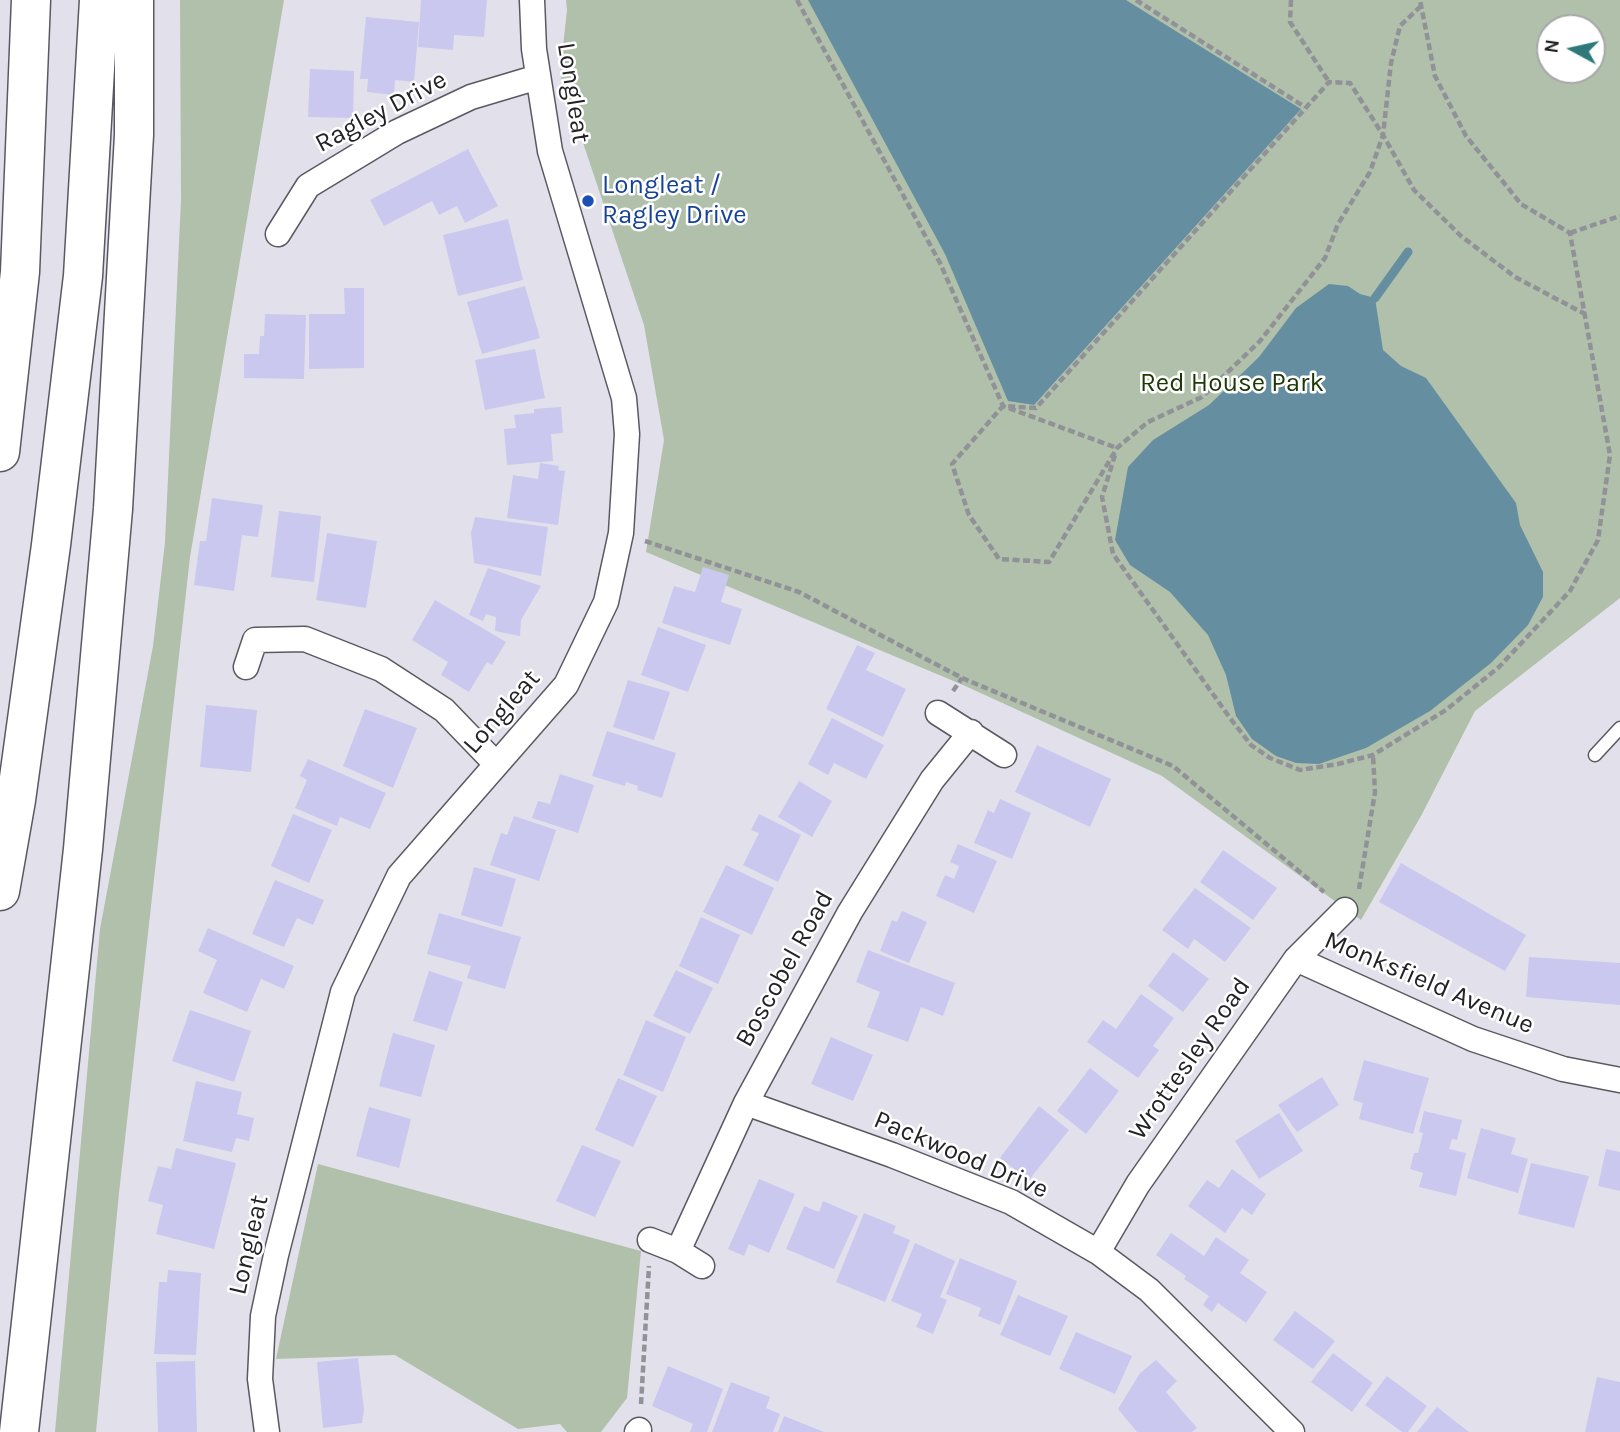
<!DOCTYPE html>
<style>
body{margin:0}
#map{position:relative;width:1620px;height:1432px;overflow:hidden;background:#e2e1eb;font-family:Karla,sans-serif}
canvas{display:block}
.north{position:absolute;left:1536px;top:14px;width:70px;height:70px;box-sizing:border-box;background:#fff;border:2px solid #a7a7a9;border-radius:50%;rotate:278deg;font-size:19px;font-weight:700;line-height:28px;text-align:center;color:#232327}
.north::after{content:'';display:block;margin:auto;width:24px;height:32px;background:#2f797b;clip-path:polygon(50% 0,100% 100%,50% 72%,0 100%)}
</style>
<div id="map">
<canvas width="1620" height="1432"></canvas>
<div class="north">N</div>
</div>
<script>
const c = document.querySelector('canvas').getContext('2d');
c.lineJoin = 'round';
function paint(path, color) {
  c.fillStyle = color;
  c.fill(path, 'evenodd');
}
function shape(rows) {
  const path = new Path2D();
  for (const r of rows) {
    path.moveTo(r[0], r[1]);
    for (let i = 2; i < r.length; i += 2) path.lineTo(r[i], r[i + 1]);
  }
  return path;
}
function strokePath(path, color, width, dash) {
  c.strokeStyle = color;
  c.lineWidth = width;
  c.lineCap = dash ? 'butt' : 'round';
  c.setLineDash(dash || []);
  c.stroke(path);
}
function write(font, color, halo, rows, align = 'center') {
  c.font = font + ' Karla,sans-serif';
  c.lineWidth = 5;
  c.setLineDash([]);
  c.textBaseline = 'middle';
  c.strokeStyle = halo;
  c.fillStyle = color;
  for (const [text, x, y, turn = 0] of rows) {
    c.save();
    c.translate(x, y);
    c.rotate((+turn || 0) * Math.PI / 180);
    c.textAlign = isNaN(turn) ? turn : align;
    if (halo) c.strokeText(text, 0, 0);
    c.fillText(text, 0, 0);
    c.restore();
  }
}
paint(shape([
 [180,0,284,0,190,557,119,1193,96,1432,55,1432,100,929,153,646,165,542,181,200],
 [566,0,1620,0,1620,598,1475,711,1421,816,1361,920,1162,776,963,685,646,552,664,440,644,325,560,74,567,10],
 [1550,28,1592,28,1592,70,1550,70],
 [318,1164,641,1251,627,1398,601,1432,567,1432,560,1424,518,1429,395,1355,276,1359]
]), '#b1c0aa');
paint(shape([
 [808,0,1126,0,1301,109,1034,405,1008,401,945,254],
 [1329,284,1348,286,1360,294,1375,298,1383,350,1401,366,1426,378,1516,503,1520,525,1543,572,1543,597,1528,625,1491,663,1430,711,1366,748,1319,764,1296,763,1276,756,1252,739,1236,716,1226,675,1208,635,1170,592,1130,565,1115,540,1128,467,1153,440,1209,405,1259,357,1296,308]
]), '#658fa1');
strokePath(shape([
 [1375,298,1408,252]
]), '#658fa1', 9);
paint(shape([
 [421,0,487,0,484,37,454,35,453,50,418,47],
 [366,17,419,22,414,82,395,80,394,95,367,92,368,79,360,79],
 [310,69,354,71,353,118,308,117],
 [468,149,498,206,465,223,457,206,439,215,432,201,384,226,370,200],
 [508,219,523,280,458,296,443,235],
 [525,286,540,338,482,354,467,302],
 [344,288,364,288,364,368,309,369,309,314,345,314],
 [265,314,306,315,304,379,244,378,244,354,259,354,260,336,264,336],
 [535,349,545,398,485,410,475,360],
 [561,407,563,433,551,434,553,461,507,465,504,429,516,428,514,415,534,413,534,409],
 [540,463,559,466,558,470,565,471,558,525,507,518,513,475,538,479],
 [212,498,263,505,258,537,242,535,234,591,194,585,200,541,206,541],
 [279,511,321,516,314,582,271,577],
 [475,517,548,527,541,576,474,563,471,533],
 [327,533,377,541,366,608,316,600],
 [703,567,729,575,721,602,742,609,730,645,662,623,674,586,695,592],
 [488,568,541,586,521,620,520,636,495,631,496,617,486,614,483,621,469,615],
 [435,600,506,642,492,665,487,662,469,692,441,675,448,662,412,640],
 [658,627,706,645,688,692,641,675],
 [857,645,875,653,866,670,906,689,883,737,826,709],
 [628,680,670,692,654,740,613,727],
 [206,705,257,710,251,772,200,767],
 [365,709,417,728,393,788,343,766],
 [832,718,884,745,866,779,834,763,828,775,808,764],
 [607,731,676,753,662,798,637,790,638,786,626,782,625,786,592,776],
 [1037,745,1111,779,1090,827,1015,792],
 [308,759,386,793,370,829,340,817,337,826,295,808,307,780,300,776],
 [560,774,594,785,578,833,532,818,538,801,550,804],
 [799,781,832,801,812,837,778,817],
 [1000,799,1031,813,1012,859,974,843,988,810,994,813],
 [293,814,332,830,309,883,271,866],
 [759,814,801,835,778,882,743,865,759,833,751,830],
 [514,816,556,830,539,881,490,865,501,833,507,835],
 [958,844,997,861,974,913,936,896,945,875,954,879,959,866,950,862],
 [1223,850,1277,888,1253,920,1200,882],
 [1401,863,1526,935,1505,971,1379,902],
 [726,865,774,888,752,935,703,912],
 [474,867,516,879,502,927,461,915],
 [275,880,324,900,313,925,297,918,284,947,252,934],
 [1195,888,1251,928,1225,962,1194,939,1188,949,1162,930],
 [902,911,927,922,909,963,880,951,892,920,897,922],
 [439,913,521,937,505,989,467,978,471,966,427,954],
 [701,917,740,935,718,984,679,966],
 [208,928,294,966,284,989,261,979,247,1012,203,993,217,960,198,951],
 [868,950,955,983,943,1016,921,1007,908,1042,867,1027,880,992,856,982],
 [1173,952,1209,979,1183,1012,1148,986],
 [1529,957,1620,963,1620,1005,1526,997],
 [676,970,713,988,690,1034,653,1016],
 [429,971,463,982,447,1031,413,1021],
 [1141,994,1174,1018,1153,1046,1159,1050,1138,1078,1087,1042,1103,1020,1116,1029],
 [190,1010,251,1031,234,1082,172,1061],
 [646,1020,686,1037,663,1092,623,1075],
 [393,1033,435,1045,421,1097,379,1086],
 [831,1037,873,1055,853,1101,811,1084],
 [1364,1060,1429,1078,1413,1134,1359,1119,1363,1103,1353,1100],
 [1090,1068,1119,1091,1086,1134,1057,1111],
 [1322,1077,1339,1105,1297,1132,1278,1105],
 [618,1078,657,1096,633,1147,595,1130],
 [196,1081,242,1092,237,1114,254,1118,249,1141,236,1138,232,1152,183,1141],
 [1039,1106,1069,1130,1029,1180,1000,1158],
 [369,1107,411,1119,399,1168,356,1156],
 [1424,1111,1462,1120,1457,1140,1452,1139,1449,1149,1466,1153,1456,1196,1419,1187,1423,1173,1410,1169,1414,1153,1418,1153,1423,1133,1419,1132],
 [1279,1113,1303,1151,1259,1179,1235,1141],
 [1481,1128,1516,1138,1511,1154,1528,1159,1518,1193,1467,1178],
 [582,1145,621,1161,595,1217,556,1201],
 [176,1148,236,1163,214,1249,156,1234,163,1205,148,1201,158,1166,171,1169],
 [1606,1149,1620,1152,1620,1191,1598,1186],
 [1531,1163,1589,1176,1574,1228,1518,1214],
 [1232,1169,1266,1194,1252,1215,1242,1208,1225,1233,1188,1206,1207,1180,1219,1188],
 [759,1179,795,1194,769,1253,749,1244,744,1256,728,1249],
 [823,1201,858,1216,834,1269,786,1249,804,1206,819,1212],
 [864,1213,896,1226,893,1233,910,1240,885,1302,836,1282],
 [1171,1233,1204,1256,1216,1237,1249,1260,1240,1273,1267,1292,1246,1323,1218,1303,1212,1312,1203,1305,1209,1296,1184,1279,1186,1276,1156,1255],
 [915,1243,955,1261,940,1297,947,1300,933,1334,916,1327,922,1314,891,1301],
 [960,1258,1017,1281,1000,1325,978,1316,981,1308,946,1294],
 [168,1270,201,1273,196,1355,154,1354,159,1282,167,1282],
 [1018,1295,1068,1316,1050,1356,1000,1335],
 [1295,1311,1335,1341,1313,1369,1273,1340],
 [1076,1332,1132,1356,1115,1394,1059,1369],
 [1333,1353,1373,1383,1352,1412,1311,1382],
 [358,1358,364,1410,362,1423,323,1428,317,1362],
 [1156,1360,1177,1381,1166,1392,1197,1428,1192,1432,1137,1432,1118,1409,1140,1373],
 [195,1361,197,1432,158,1432,156,1362],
 [668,1366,723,1389,707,1432,690,1432,693,1424,652,1406],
 [1387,1376,1427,1406,1408,1432,1402,1432,1365,1405],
 [1597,1377,1620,1382,1620,1432,1585,1432],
 [731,1382,770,1397,766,1408,780,1414,773,1432,712,1432],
 [1437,1407,1469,1432,1417,1432],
 [784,1416,824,1432,778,1432]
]), '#cac8ee');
const service = shape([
 [1595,755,1620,728]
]);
const minor = shape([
 [278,234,308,186,397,132,471,97,538,77],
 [246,667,255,640,305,639,381,669,444,710,496,764],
 [938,713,1004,755],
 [1296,959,1473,1039,1563,1069,1620,1080],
 [746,1103,892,1155,1011,1202,1098,1252,1149,1290,1292,1432],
 [650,1240,678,1251,702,1266],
 [678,1251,746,1103,850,912,932,780,971,732],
 [1098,1252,1138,1184,1296,959,1345,910],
 [267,1432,260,1379,263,1316,276,1255,343,992,399,876,566,685,606,602,621,533,627,434,624,398,550,151,534,49,532,0],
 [637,1432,639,1430]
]);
const motorway = shape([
 [0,452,20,272,31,0],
 [0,891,16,800,51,545,83,276,99,0],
 [19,1432,83,849,113,509,134,135,134,0]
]);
strokePath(service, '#595961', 15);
strokePath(minor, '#595961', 27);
strokePath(motorway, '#595961', 41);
strokePath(shape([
 [797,0,940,263,1003,406,1117,448],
 [1136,0,1305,107],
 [1291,0,1290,22,1329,82],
 [1421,6,1400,26,1391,63,1383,135,1370,172,1338,224,1325,258,1260,341,1202,397,1148,422,1117,448,1049,562,999,559,969,515,952,464,1003,406,1036,408,1329,82,1350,83,1383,135,1414,190,1461,236,1515,277,1585,314],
 [1570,233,1620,216],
 [1115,455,1102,497,1113,554,1230,718,1251,745,1270,758,1300,770,1338,764,1373,755,1446,710,1499,667,1570,591,1598,540,1610,455,1570,233,1521,204,1466,136,1435,76,1420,0],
 [645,541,799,592,962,678,1173,766,1324,892],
 [953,691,962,678],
 [1359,889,1375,792,1373,755],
 [641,1404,649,1266]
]), '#919198', 4.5, [7, 3.5]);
strokePath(service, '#fff', 12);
strokePath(minor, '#fff', 24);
strokePath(motorway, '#fff', 38);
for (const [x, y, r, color] of [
 [588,201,7,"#1a4fb4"]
]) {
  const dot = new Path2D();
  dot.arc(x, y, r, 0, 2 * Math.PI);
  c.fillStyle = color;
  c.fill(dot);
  strokePath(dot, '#fff', 2.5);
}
write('26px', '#232327', '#fff', [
 ["Longleat",573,93,81],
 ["Ragley Drive",381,112,-28],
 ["Longleat",502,712,-49],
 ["Boscobel Road",785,969,-61],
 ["Monksfield Avenue",1429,983,23],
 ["Wrottesley Road",1190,1059,-55],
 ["Packwood Drive",961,1155,23],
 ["Longleat",249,1245,-77]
]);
write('26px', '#164399', '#fff', [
 ["Longleat /",602,186],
 ["Ragley Drive",602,216]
], 'left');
write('26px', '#1b3805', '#fff', [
 ["Red House Park",1232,384]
]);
</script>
